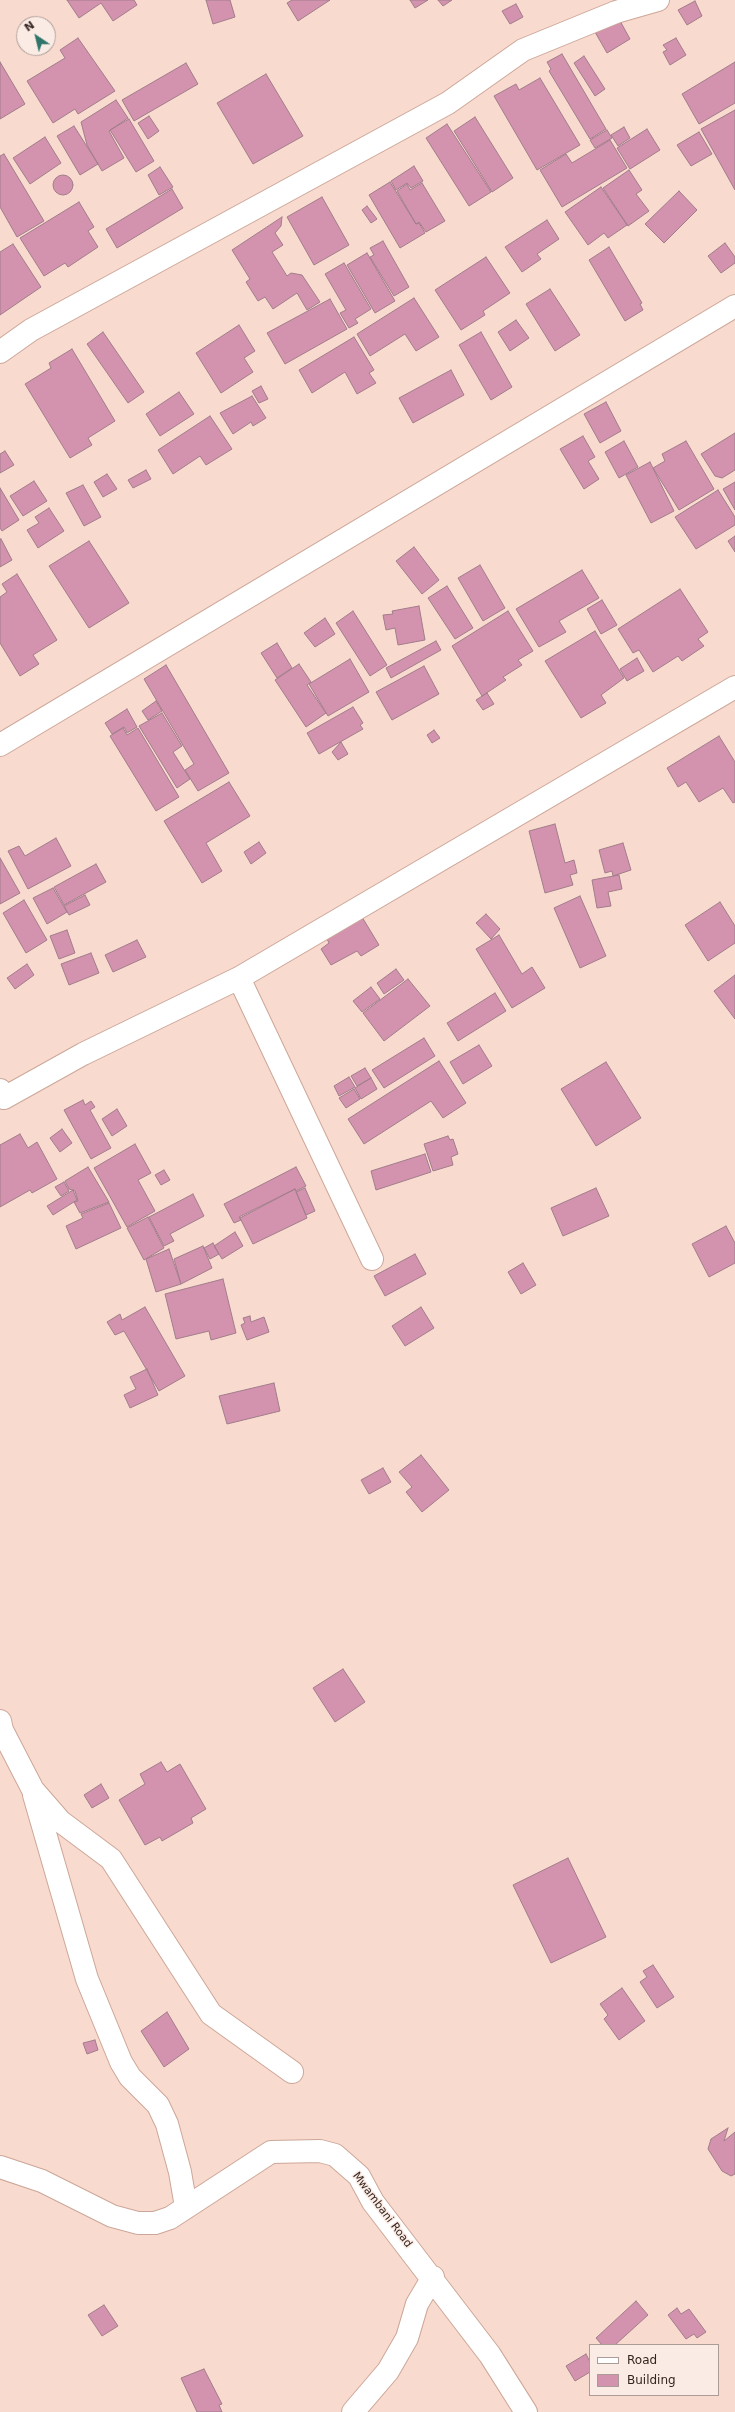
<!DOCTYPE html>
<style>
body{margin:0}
#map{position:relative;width:735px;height:2412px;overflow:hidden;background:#f9dace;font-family:"DejaVu Sans",sans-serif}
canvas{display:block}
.legend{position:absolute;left:589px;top:2344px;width:130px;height:52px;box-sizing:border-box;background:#fbebe5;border:1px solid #ac9c97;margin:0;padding:5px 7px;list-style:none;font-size:12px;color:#352621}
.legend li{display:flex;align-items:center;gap:8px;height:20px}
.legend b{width:20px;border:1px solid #ac9c97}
.north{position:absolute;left:16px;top:16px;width:40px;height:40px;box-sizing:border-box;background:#fbebe5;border:1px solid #ac9c97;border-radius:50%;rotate:325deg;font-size:11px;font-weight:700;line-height:16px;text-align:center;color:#352621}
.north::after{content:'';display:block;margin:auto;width:14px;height:18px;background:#2f756b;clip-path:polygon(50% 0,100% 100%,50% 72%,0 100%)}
</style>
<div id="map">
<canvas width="735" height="2412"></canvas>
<ul class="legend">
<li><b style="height:5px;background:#fff"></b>Road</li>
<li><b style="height:11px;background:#d392ad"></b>Building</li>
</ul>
<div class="north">N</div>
</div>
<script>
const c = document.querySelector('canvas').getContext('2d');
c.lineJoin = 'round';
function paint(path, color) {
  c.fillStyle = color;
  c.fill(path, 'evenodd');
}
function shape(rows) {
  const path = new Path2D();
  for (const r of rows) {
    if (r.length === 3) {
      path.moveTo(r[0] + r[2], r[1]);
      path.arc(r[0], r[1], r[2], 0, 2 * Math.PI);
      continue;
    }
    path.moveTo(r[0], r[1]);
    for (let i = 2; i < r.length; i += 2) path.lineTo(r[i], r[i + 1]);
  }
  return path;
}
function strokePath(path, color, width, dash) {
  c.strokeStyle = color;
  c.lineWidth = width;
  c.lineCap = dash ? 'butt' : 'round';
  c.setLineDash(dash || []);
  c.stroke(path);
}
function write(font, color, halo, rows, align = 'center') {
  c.font = font + ' "DejaVu Sans",sans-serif';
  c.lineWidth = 3;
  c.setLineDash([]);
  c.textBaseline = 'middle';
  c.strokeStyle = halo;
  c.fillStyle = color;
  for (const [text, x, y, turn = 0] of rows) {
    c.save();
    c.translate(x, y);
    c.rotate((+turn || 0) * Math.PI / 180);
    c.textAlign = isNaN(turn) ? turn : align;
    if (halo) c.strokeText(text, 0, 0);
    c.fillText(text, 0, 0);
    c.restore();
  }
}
const building = shape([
 [67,0,134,0,137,5,113,21,101,3,79,18,67,0],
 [206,0,230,0,235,17,213,24,206,0],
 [292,0,330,0,298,21,287,3,292,0],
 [410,0,428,0,415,8,410,0],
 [438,0,452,0,443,6,438,0],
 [695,1,702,16,687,25,678,10,695,1],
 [516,4,523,17,510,24,502,11,516,4],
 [619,19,630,39,607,53,595,32,619,19],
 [78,38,115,91,78,114,75,109,53,123,27,81,65,58,60,50,78,38],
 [676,38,686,55,670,65,663,52,667,50,663,45,676,38],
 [562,54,606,129,590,139,549,71,551,69,547,62,562,54],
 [584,56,605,89,595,96,574,63,584,56],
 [0,62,25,104,0,119,0,62],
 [735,62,735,103,699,124,682,94,735,62],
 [186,63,198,84,134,121,122,100,186,63],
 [266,74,303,136,253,164,217,103,266,74],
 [540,78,580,145,537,170,494,96,516,84,519,90,540,78],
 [116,100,128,118,109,131,124,158,102,171,87,145,81,122,116,100],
 [735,110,735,190,701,129,735,110],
 [149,116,159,131,148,139,138,123,149,116],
 [475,117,513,178,492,192,454,131,475,117],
 [129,119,154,161,136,172,110,130,129,119],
 [447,124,491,192,469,206,426,138,447,124],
 [74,126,98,164,80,175,57,136,74,126],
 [624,127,630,138,618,146,611,135,624,127],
 [647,129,660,150,630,169,617,148,647,129],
 [607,130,612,138,595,148,590,140,607,130],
 [699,132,712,154,691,166,677,145,699,132],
 [45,137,61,163,30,184,13,158,45,137],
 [610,140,627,168,562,207,540,170,566,154,572,163,610,140],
 [4,154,44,221,17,237,0,207,0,156,4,154],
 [414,166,423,181,411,188,407,183,396,190,391,181,414,166],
 [160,167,173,187,159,195,148,175,160,167],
 [629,170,642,190,636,194,649,211,628,226,603,188,629,170],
 [63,185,10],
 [390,182,416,224,419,223,425,233,400,248,369,195,390,182],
 [422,183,445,221,426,232,419,222,416,224,397,191,407,184,410,190,422,183],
 [601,187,627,225,608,238,604,233,588,245,565,212,601,187],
 [172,189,183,208,117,248,106,229,172,189],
 [679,191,697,210,664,243,645,224,679,191],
 [322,197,349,245,314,265,287,217,322,197],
 [79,202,94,227,88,231,98,247,68,267,65,263,44,276,20,238,79,202],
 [367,206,377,219,371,223,362,210,367,206],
 [282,217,281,226,275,233,283,245,272,252,287,276,291,273,302,275,320,302,307,310,297,293,273,309,265,297,258,301,246,282,250,279,232,250,282,217],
 [547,220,559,239,537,254,541,259,522,272,505,247,547,220],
 [383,241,409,287,394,296,370,257,374,255,370,248,383,241],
 [725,243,735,257,735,263,721,273,708,256,725,243],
 [13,244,41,287,0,315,0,252,13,244],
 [609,247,642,303,640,304,643,310,625,321,589,260,609,247],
 [367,253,395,301,375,313,347,265,367,253],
 [486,257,510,293,483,311,485,315,461,330,435,290,486,257],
 [344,263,371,309,355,319,358,323,349,328,340,313,346,310,325,274,344,263],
 [550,289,580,335,555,351,526,304,550,289],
 [414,298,439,337,416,351,405,334,370,356,357,334,414,298],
 [330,299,347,329,285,364,267,333,330,299],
 [516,320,529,338,510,351,498,332,516,320],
 [239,325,255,351,244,358,253,372,221,393,196,353,239,325],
 [103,332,144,392,128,403,87,344,103,332],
 [481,332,512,387,491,400,459,345,481,332],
 [354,337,374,370,369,373,376,383,357,394,345,372,312,393,299,370,354,337],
 [72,349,115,421,88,438,92,445,70,458,25,384,51,368,49,363,72,349],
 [451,370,464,395,413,423,399,398,451,370],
 [261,386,268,399,259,403,252,391,261,386],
 [179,392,194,414,160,436,146,414,179,392],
 [252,396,266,418,253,426,251,422,233,434,220,413,252,396],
 [606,402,621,431,600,443,584,414,606,402],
 [210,416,232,449,206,465,200,456,173,474,158,450,210,416],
 [735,433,735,470,722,478,715,476,701,454,735,433],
 [583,436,595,457,588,461,599,479,584,489,560,449,583,436],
 [624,441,638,467,619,478,605,452,624,441],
 [686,441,714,489,679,510,653,468,665,461,662,454,686,441],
 [5,451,14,465,0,473,0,454,5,451],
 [650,462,674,511,651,523,626,475,650,462],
 [146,470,151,479,133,488,128,480,146,470],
 [107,474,117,489,103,497,94,482,107,474],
 [34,481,47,501,23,516,10,496,34,481],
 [735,482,735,510,723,489,735,482],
 [83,485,101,517,84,526,66,493,83,485],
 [0,488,19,520,2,531,0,528,0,488],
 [718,490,735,517,735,525,696,549,675,517,718,490],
 [49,508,64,531,38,548,27,530,39,523,35,517,49,508],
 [735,536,735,552,728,541,735,536],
 [1,539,12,560,0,567,0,539,1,539],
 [89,541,129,603,89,628,49,566,89,541],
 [414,547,439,580,422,594,396,561,414,547],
 [480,565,505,608,483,621,458,578,480,565],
 [582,570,599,598,559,621,566,632,539,647,516,609,582,570],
 [17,574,57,640,33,655,39,664,20,676,0,643,0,597,7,592,2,584,17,574],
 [447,586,473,628,455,639,428,598,447,586],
 [680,589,708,632,698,639,704,646,682,661,678,656,653,672,639,650,633,653,618,629,680,589],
 [602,600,617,625,601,634,587,609,602,600],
 [419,606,425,640,398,645,395,628,386,630,383,615,393,614,392,611,419,606],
 [353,611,387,665,370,676,336,623,353,611],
 [508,611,533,651,518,660,522,665,503,677,506,680,482,696,452,646,508,611],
 [325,618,335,634,315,647,304,633,325,618],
 [595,631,624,678,601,695,606,703,581,718,545,661,595,631],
 [436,641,441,650,391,678,386,668,436,641],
 [277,643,292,668,277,678,261,653,277,643],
 [637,658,644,671,627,681,620,669,637,658],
 [350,659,369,692,328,716,309,684,350,659],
 [299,664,311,682,307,685,326,713,306,727,275,680,299,664],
 [166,665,229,773,198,791,185,770,194,764,144,679,166,665],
 [424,666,439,694,392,720,376,692,424,666],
 [487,693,494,704,483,710,476,700,487,693],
 [156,701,162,711,148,720,142,711,156,701],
 [353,707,363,723,360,725,363,729,319,754,307,733,353,707],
 [127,709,137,727,127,733,124,727,112,734,105,723,127,709],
 [162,713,182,746,173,752,190,779,177,788,139,726,162,713],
 [123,728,127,735,138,728,179,797,156,811,110,736,123,728],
 [434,730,440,738,432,743,427,735,434,730],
 [719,736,735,762,735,802,733,803,723,788,699,802,686,782,678,787,667,768,719,736],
 [341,742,348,754,338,760,332,752,341,742],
 [229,782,250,816,206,843,222,871,202,883,164,821,229,782],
 [555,824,565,863,574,860,577,873,570,875,573,885,545,893,529,831,555,824],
 [56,838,71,866,28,889,8,851,19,846,25,856,56,838],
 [259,842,266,853,251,864,244,852,259,842],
 [623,843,631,870,613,876,612,871,605,873,599,850,623,843],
 [0,858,20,893,0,904,0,858],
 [96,864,106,882,64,905,54,887,96,864],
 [619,875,622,889,608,892,611,906,597,908,592,880,619,875],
 [53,888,67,912,47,924,33,898,53,888],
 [85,895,90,905,69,915,64,906,85,895],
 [580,896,606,956,580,968,554,908,580,896],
 [24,900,47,940,26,953,3,913,24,900],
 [720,902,735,926,735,943,708,961,685,925,720,902],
 [486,914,500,929,491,939,476,923,486,914],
 [362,917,379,945,361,956,357,951,331,965,321,949,329,943,327,939,362,917],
 [67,930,75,953,59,959,50,936,67,930],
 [499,935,522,974,532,967,545,988,512,1008,476,949,499,935],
 [137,940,146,957,113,972,105,955,137,940],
 [91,953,99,973,69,985,61,964,91,953],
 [27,964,34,975,15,989,7,978,27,964],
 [396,969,404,980,384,994,377,983,396,969],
 [735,975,735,1019,714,991,735,975],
 [408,979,430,1006,384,1041,363,1013,408,979],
 [371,987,380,999,362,1012,353,1001,371,987],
 [495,993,506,1011,458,1041,447,1023,495,993],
 [424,1038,435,1056,384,1088,372,1070,424,1038],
 [479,1045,492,1066,463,1084,450,1062,479,1045],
 [439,1061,466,1103,443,1118,431,1101,364,1144,348,1119,439,1061],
 [606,1062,641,1118,596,1146,561,1089,606,1062],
 [365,1068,371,1078,357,1086,351,1076,365,1068],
 [349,1077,355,1087,339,1096,334,1086,349,1077],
 [371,1078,377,1089,361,1099,355,1088,371,1078],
 [354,1089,360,1099,346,1108,339,1098,354,1089],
 [83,1100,85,1105,91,1101,95,1107,90,1110,111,1148,91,1159,64,1110,83,1100],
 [117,1109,127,1126,112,1136,102,1119,117,1109],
 [62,1129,72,1143,60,1152,50,1138,62,1129],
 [20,1134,28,1148,37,1142,57,1179,32,1193,30,1190,0,1207,0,1145,20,1134],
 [448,1136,450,1140,453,1139,458,1154,451,1157,453,1165,433,1171,424,1144,448,1136],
 [135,1144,151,1173,138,1180,155,1211,127,1227,94,1168,135,1144],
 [425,1154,431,1172,376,1190,371,1171,425,1154],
 [88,1167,109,1202,80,1213,74,1202,78,1201,75,1191,69,1189,65,1181,88,1167],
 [296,1167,306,1186,296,1191,295,1189,239,1217,241,1220,234,1223,224,1204,296,1167],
 [164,1170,170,1180,161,1185,155,1175,164,1170],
 [64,1182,69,1191,61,1196,55,1187,64,1182],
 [305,1188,315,1211,306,1215,296,1192,305,1188],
 [596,1188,609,1216,563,1236,551,1208,596,1188],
 [295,1189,307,1218,253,1244,240,1218,295,1189],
 [73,1190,77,1200,53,1215,47,1206,73,1190],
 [193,1194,204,1216,170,1234,174,1241,164,1246,149,1217,193,1194],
 [109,1203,121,1228,76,1249,66,1226,83,1218,81,1214,109,1203],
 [148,1217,164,1248,144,1260,127,1228,148,1217],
 [726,1226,735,1243,735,1263,709,1277,692,1244,726,1226],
 [235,1232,243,1246,222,1259,214,1246,235,1232],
 [213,1243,219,1254,210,1259,204,1248,213,1243],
 [203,1246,212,1268,181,1284,174,1259,203,1246],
 [169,1249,181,1284,156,1292,146,1259,169,1249],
 [415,1254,426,1274,385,1296,374,1276,415,1254],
 [523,1263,536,1285,521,1294,508,1272,523,1263],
 [223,1279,236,1333,211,1340,209,1331,176,1339,165,1294,223,1279],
 [145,1307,185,1376,159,1391,124,1331,115,1335,107,1322,120,1314,122,1320,145,1307],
 [421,1307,434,1328,405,1346,392,1326,421,1307],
 [250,1316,251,1322,264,1317,269,1332,247,1340,241,1325,245,1323,243,1318,250,1316],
 [147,1369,158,1395,130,1408,124,1395,136,1389,130,1377,147,1369],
 [274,1383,280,1411,227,1424,219,1396,274,1383],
 [421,1455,449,1490,422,1512,406,1492,412,1487,399,1472,421,1455],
 [383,1468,391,1482,369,1494,361,1480,383,1468],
 [343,1669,365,1702,335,1722,313,1688,343,1669],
 [161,1762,167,1772,180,1764,206,1809,191,1818,193,1823,162,1841,160,1837,145,1845,119,1800,145,1784,140,1774,161,1762],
 [101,1784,109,1798,92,1808,84,1795,101,1784],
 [568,1858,606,1937,551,1963,513,1885,568,1858],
 [653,1965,674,1997,657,2008,640,1982,647,1977,643,1971,653,1965],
 [622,1988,645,2021,619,2040,604,2019,608,2015,600,2004,622,1988],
 [167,2012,189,2049,164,2067,141,2031,167,2012],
 [95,2040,98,2050,87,2054,83,2043,95,2040],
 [728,2128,724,2141,735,2132,735,2174,731,2176,722,2171,708,2149,711,2139,728,2128],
 [636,2301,648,2315,615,2345,602,2345,596,2338,636,2301],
 [104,2305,118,2326,102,2336,88,2315,104,2305],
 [677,2308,681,2314,689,2309,706,2332,697,2338,694,2334,686,2339,668,2315,677,2308],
 [586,2354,590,2362,590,2372,575,2381,566,2366,586,2354],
 [204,2369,222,2404,219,2405,222,2412,197,2412,181,2378,204,2369]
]);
paint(building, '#d392ad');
strokePath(building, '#a17d8b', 1);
const street = shape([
 [0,352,31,330,448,103,523,50,616,12,658,0],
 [0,745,735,306],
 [239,978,372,1259],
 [0,1090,4,1098,83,1054,239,978,735,687],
 [0,1721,2,1730,33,1790,60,1821,111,1859,211,2014,292,2072],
 [34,1795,87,1979,121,2062,130,2077,158,2105,167,2124,180,2172,186,2207],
 [0,2167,42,2181,112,2216,138,2223,155,2223,170,2218,271,2152,320,2151,335,2155,359,2176,373,2202,490,2355,526,2412],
 [353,2412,388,2371,407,2338,417,2304,433,2277]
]);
strokePath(street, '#cca799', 24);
strokePath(street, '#fff', 22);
write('11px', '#352621', '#fbebe5', [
 ["Mwambani Road",382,2210,53]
]);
</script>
